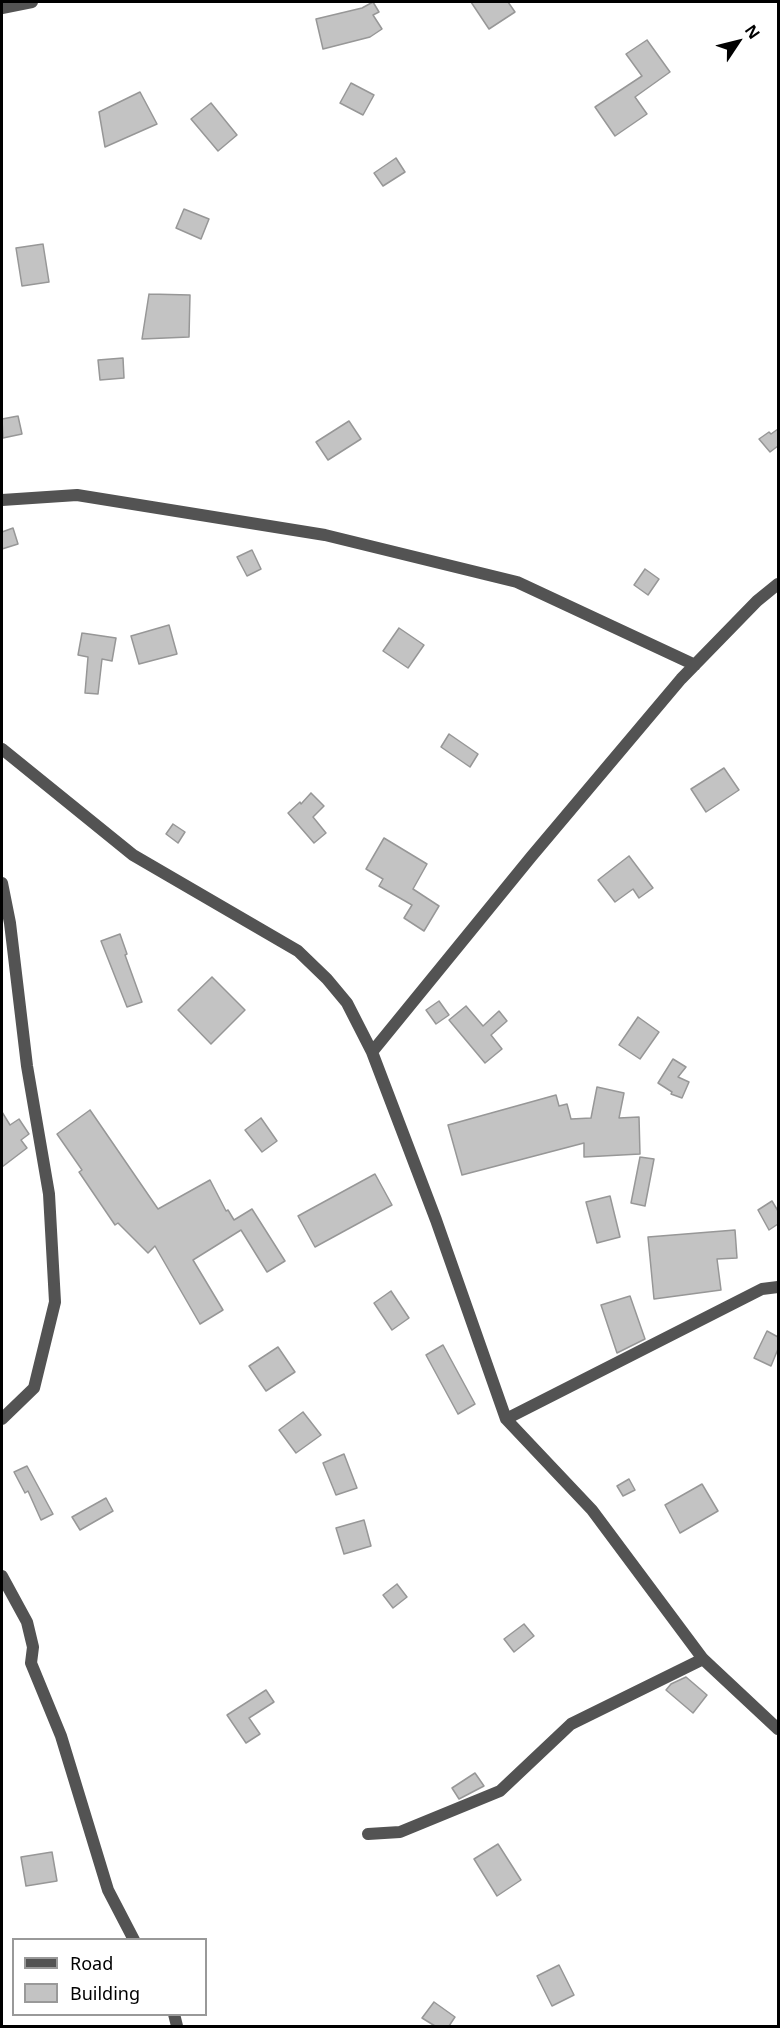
<!DOCTYPE html>
<style>
body{margin:0}
#map{position:relative;width:780px;height:2028px;overflow:hidden;background:#fff;font-family:"Noto Sans",sans-serif}
canvas{display:block}
.frame{position:absolute;inset:0;border:3px solid #000;pointer-events:none}
.legend{position:absolute;left:12px;top:1938px;width:195px;height:78px;box-sizing:border-box;background:#fff;border:2px solid #999;margin:0;padding:8px 10px;list-style:none;font-size:18px;color:#000}
.legend li{display:flex;align-items:center;gap:12px;height:30px}
.legend b{width:30px;border:2px solid #999}
.north{position:absolute;left:708px;top:12px;width:60px;height:60px;-webkit-text-stroke:4px #fff;paint-order:stroke;rotate:55deg;font-size:16px;font-weight:700;line-height:24px;text-align:center;color:#000}
.north::after{content:'';display:block;margin:auto;width:21px;height:27px;background:#000;clip-path:polygon(50% 0,100% 100%,50% 72%,0 100%)}
</style>
<div id="map">
<canvas width="780" height="2028"></canvas>
<div class="frame"></div>
<ul class="legend">
<li><b style="height:8px;background:#535353"></b>Road</li>
<li><b style="height:16px;background:#c3c3c3"></b>Building</li>
</ul>
<div class="north">N</div>
</div>
<script>
const c = document.querySelector('canvas').getContext('2d');
c.lineJoin = 'round';
function paint(path, color) {
  c.fillStyle = color;
  c.fill(path, 'evenodd');
}
function shape(rows) {
  const path = new Path2D();
  for (const r of rows) {
    path.moveTo(r[0], r[1]);
    for (let i = 2; i < r.length; i += 2) path.lineTo(r[i], r[i + 1]);
  }
  return path;
}
function strokePath(path, color, width, dash) {
  c.strokeStyle = color;
  c.lineWidth = width;
  c.lineCap = dash ? 'butt' : 'round';
  c.setLineDash(dash || []);
  c.stroke(path);
}
const building = shape([
 [373,2,379,12,373,15,382,29,370,37,323,49,316,19,362,8,373,2],
 [471,2,508,2,515,12,489,29,471,2],
 [647,40,670,72,635,97,647,114,615,136,595,107,642,76,626,54,647,40],
 [351,83,374,95,363,115,340,103,351,83],
 [140,92,157,124,105,147,99,112,140,92],
 [211,103,237,135,218,151,191,119,211,103],
 [396,158,405,172,383,186,374,173,396,158],
 [184,209,209,219,201,239,176,228,184,209],
 [43,244,49,282,22,286,16,248,43,244],
 [149,294,190,295,189,337,142,339,149,294],
 [123,358,124,378,100,380,98,360,123,358],
 [18,416,22,434,3,438,2,419,18,416],
 [349,421,361,439,328,460,316,442,349,421],
 [778,429,778,446,770,452,759,439,769,432,771,434,778,429],
 [13,528,18,544,2,549,2,532,13,528],
 [252,550,261,569,247,576,237,557,252,550],
 [645,569,659,579,648,595,634,585,645,569],
 [169,625,177,654,139,664,131,636,169,625],
 [399,628,424,645,408,668,383,651,399,628],
 [82,633,116,638,112,661,102,659,98,694,85,693,88,657,78,655,82,633],
 [449,734,478,754,470,767,441,747,449,734],
 [724,768,739,790,706,812,691,789,724,768],
 [311,793,324,806,313,817,326,833,314,843,288,813,300,802,301,804,311,793],
 [173,824,185,832,178,843,166,834,173,824],
 [384,838,427,864,413,889,439,906,424,931,404,918,412,905,379,886,383,879,366,869,384,838],
 [629,856,653,888,639,898,633,889,615,902,598,880,629,856],
 [120,934,127,954,125,955,142,1002,127,1007,101,941,120,934],
 [212,977,245,1010,211,1044,178,1010,212,977],
 [439,1001,449,1015,436,1024,426,1010,439,1001],
 [466,1006,483,1026,499,1011,507,1021,491,1035,502,1049,485,1063,449,1020,466,1006],
 [638,1017,659,1032,640,1059,619,1045,638,1017],
 [673,1059,686,1067,678,1077,689,1082,682,1098,671,1094,672,1092,658,1083,673,1059],
 [597,1087,624,1093,619,1118,639,1117,640,1154,584,1157,584,1143,462,1175,448,1125,556,1095,559,1106,567,1104,571,1119,591,1118,597,1087],
 [90,1110,158,1209,210,1180,226,1211,228,1210,234,1220,252,1209,285,1261,267,1272,241,1230,193,1260,223,1310,200,1324,155,1246,148,1253,118,1223,115,1225,79,1172,82,1170,57,1134,90,1110],
 [2,1112,10,1125,19,1119,29,1134,21,1140,27,1148,2,1167,2,1112],
 [261,1118,277,1141,262,1152,245,1130,261,1118],
 [640,1157,654,1159,645,1206,631,1203,640,1157],
 [375,1174,392,1205,315,1247,298,1216,375,1174],
 [610,1196,620,1237,597,1243,586,1202,610,1196],
 [772,1201,778,1211,778,1224,769,1230,758,1210,772,1201],
 [735,1230,737,1258,717,1259,721,1290,654,1299,648,1237,735,1230],
 [391,1291,409,1318,392,1330,374,1303,391,1291],
 [630,1296,645,1339,617,1353,601,1305,630,1296],
 [767,1331,778,1337,778,1349,771,1366,754,1358,767,1331],
 [443,1345,475,1404,458,1414,426,1355,443,1345],
 [278,1347,295,1372,266,1391,249,1366,278,1347],
 [303,1412,321,1435,296,1453,279,1430,303,1412],
 [344,1454,357,1488,336,1495,323,1463,344,1454],
 [27,1466,53,1514,41,1520,28,1491,25,1493,14,1472,27,1466],
 [629,1479,635,1490,623,1496,617,1486,629,1479],
 [702,1484,718,1511,680,1533,665,1505,702,1484],
 [106,1498,113,1511,80,1530,72,1517,106,1498],
 [364,1520,371,1546,344,1554,336,1528,364,1520],
 [397,1584,407,1597,393,1608,383,1595,397,1584],
 [524,1624,534,1636,514,1652,504,1639,524,1624],
 [686,1677,707,1695,693,1713,666,1690,671,1684,686,1677],
 [266,1690,274,1702,249,1718,260,1734,246,1743,227,1715,266,1690],
 [475,1773,484,1786,459,1799,452,1788,475,1773],
 [498,1844,521,1880,497,1896,474,1859,498,1844],
 [52,1852,57,1881,26,1886,21,1857,52,1852],
 [559,1965,574,1995,552,2006,537,1976,559,1965],
 [434,2002,455,2017,449,2026,435,2026,422,2018,434,2002]
]);
paint(building, '#c3c3c3');
strokePath(building, '#979797', 1.5);
strokePath(shape([
 [2,8,32,2],
 [2,500,77,495,325,535,517,582,695,665],
 [2,749,133,855,298,951,327,979,347,1003,372,1052,436,1220,506,1419,592,1510,703,1659,778,1729],
 [2,883,10,923,27,1066,49,1194,55,1302,34,1388,2,1419],
 [372,1052,531,857,681,679,757,601,778,584],
 [506,1419,762,1289,778,1287],
 [2,1576,27,1622,33,1647,31,1663,61,1736,108,1890,134,1940],
 [368,1834,400,1832,500,1791,571,1724,703,1659],
 [174,2014,177,2026]
]), '#535353', 12);
</script>
